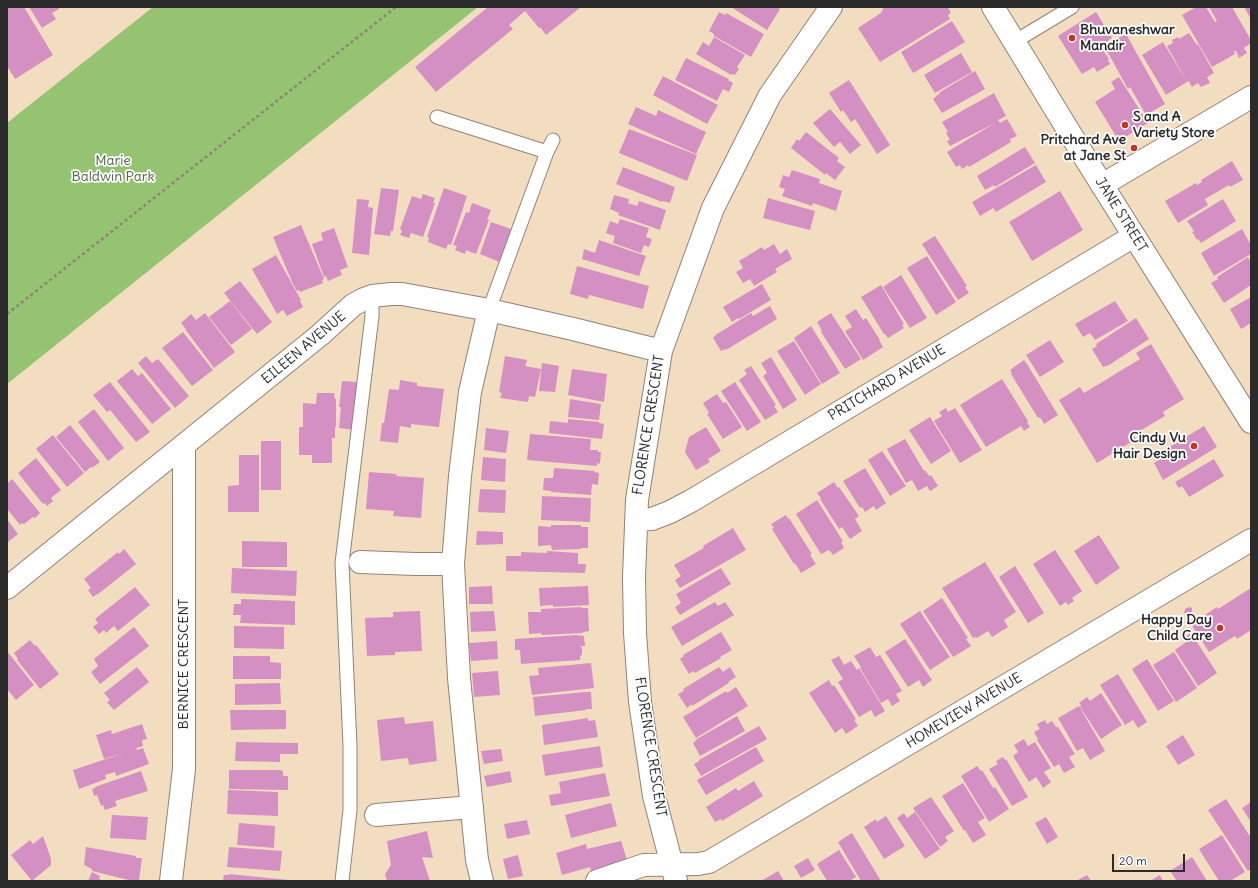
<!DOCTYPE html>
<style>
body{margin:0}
#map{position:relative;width:1258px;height:888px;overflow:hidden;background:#f3ddc0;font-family:Delius,sans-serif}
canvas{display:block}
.frame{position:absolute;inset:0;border:8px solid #2b2b2b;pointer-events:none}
.scale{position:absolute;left:1112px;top:854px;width:73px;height:18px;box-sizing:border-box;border:2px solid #2b2b2b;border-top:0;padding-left:5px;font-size:12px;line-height:14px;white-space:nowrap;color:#2b2b2b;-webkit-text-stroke:3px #fff;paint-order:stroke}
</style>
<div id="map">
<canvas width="1258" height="888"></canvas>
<div class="frame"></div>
<div class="scale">20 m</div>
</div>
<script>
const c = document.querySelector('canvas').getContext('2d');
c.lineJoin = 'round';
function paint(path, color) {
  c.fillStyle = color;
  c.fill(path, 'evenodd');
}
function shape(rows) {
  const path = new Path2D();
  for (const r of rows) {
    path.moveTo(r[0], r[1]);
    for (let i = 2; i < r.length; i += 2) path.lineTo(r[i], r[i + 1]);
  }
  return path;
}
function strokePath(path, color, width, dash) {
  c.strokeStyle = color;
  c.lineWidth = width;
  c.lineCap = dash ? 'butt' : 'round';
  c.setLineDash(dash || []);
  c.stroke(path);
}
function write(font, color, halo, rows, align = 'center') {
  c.font = font + ' Delius,sans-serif';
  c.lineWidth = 3.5;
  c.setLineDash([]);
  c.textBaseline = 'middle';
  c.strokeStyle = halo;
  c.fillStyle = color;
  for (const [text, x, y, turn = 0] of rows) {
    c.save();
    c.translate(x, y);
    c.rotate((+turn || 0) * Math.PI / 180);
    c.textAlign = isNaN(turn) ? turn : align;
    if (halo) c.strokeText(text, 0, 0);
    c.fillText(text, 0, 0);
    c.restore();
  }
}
paint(shape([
 [153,7,478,7,7,384,7,123]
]), '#95c371');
paint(shape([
 [7,7,24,7,53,55,15,79,7,66],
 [29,7,58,7,59,9,52,13,56,19,42,28],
 [488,7,581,7,546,35,540,27,539,28,525,11,509,25,513,29,436,92,415,67],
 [731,7,777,7,780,9,767,30],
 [884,7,948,7,951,13,948,15,950,19,880,62,858,28,881,13],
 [1196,7,1206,7,1215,22,1217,21,1209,7,1232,7,1251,40,1251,43,1244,48,1247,53,1239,58,1236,51,1234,51,1235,54,1212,67,1182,15],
 [1244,7,1251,7,1251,19],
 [719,12,725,15,726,13,764,34,751,57,714,36,714,34,709,31],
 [1096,12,1112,38,1100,46,1109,59,1108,60,1110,64,1097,72,1094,67,1082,74,1058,36],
 [952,21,965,42,913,73,901,52],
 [1189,33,1197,45,1198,44,1214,73,1207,77,1210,83,1201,87,1198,83,1192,87,1189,81,1187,82,1167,46,1173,43,1172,40,1178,37,1179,39],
 [1126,34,1165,104,1146,115,1130,87,1128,89,1107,51,1118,45,1115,40],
 [714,37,745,55,737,67,739,69,735,75,732,74,731,75,696,54,703,42,709,46],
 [1163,42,1187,82,1166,95,1142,55],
 [961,53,972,72,935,93,924,75],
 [686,58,729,79,728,80,733,83,729,92,723,89,717,101,675,80],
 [975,71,985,89,942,113,933,99,940,93,940,92],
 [663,76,718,105,707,124,653,95],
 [1119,77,1148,123,1119,141,1095,102,1115,89,1111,82],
 [849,80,890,145,877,154,855,119,851,122,843,110,841,112,829,93],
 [994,93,1006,116,998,120,1000,123,1007,119,1017,136,1010,139,1011,142,969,167,968,165,962,169,960,165,956,167,947,152,995,123,950,146,947,141,950,140,946,133,948,132,942,122],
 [636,107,656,116,658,110,706,132,696,154,628,124],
 [830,109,861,145,850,154,840,142,834,147,813,123],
 [629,129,697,155,687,181,619,153],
 [806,132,839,158,837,161,845,167,835,180,826,173,825,175,791,148,797,139,799,141],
 [1025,147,1035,163,995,187,994,185,985,190,977,176],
 [1232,161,1243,180,1230,187,1229,185,1205,199,1208,205,1178,223,1165,201,1196,183,1197,185,1202,182,1201,180],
 [1036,165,1046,182,996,212,993,208,980,216,972,202],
 [623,167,675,187,670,203,663,201,662,202,616,184],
 [792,170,820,179,819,183,842,191,836,211,813,203,812,206,782,196,785,189,779,187,783,175,789,177],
 [381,188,399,190,393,231,391,231,390,236,374,234],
 [444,188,467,196,451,245,448,244,446,249,428,242,429,237,427,237],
 [1060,191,1083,230,1032,261,1009,222],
 [423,194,435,198,433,203,435,203,423,237,411,233,409,238,400,235,402,231,400,229,412,196,421,199],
 [614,195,629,199,628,203,637,206,639,201,666,210,660,230,618,215,619,213,610,209],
 [768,198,815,211,810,230,763,218],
 [357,199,369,200,368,207,373,208,369,255,352,253],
 [1223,199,1236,221,1201,243,1198,239,1197,240,1192,232,1194,231,1187,221],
 [472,203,491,210,487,220,489,220,476,254,466,250,465,254,455,250,457,246,453,245,466,212,469,213],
 [620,219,649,228,646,237,652,239,649,247,644,245,641,253,613,243,615,236,606,233,610,221,618,224],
 [491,222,514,230,502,263,480,254],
 [301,225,324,279,322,280,323,283,300,292,299,290,297,291,293,284,273,237],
 [334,228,348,267,340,270,342,275,328,281,326,276,324,277,312,244,323,240,321,233],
 [1242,229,1251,245,1251,254,1214,276,1201,253],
 [935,236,967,286,965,287,969,293,958,300,922,244],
 [599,240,646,256,639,276,582,259,584,249,595,253],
 [774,244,780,254,787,249,792,259,775,269,777,272,754,286,750,279,743,283,736,272,743,268,739,261,762,247,764,250],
 [276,255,301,300,300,301,303,307,287,316,283,310,277,314,252,269],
 [927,256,956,302,936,315,907,268],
 [1248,257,1250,261,1251,261,1251,285,1224,303,1211,283,1218,279,1217,277],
 [577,266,649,286,643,309,589,295,588,299,570,294],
 [901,275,927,318,910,328,883,287],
 [240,281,272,322,257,334,224,293],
 [762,284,771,300,739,319,738,318,732,322,723,307],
 [881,285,904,324,902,325,904,328,888,338,885,334,884,334,861,297],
 [1251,297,1251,323,1241,329,1230,309],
 [230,301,252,329,231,345,209,317],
 [1115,301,1128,321,1095,340,1090,333,1083,337,1075,324],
 [770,306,777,319,726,350,726,349,721,351,713,338,717,334,751,313,753,316],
 [856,309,863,320,866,318,880,340,879,340,883,347,863,360,845,331,852,327,845,316],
 [205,313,235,352,214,368,185,329,186,329,181,323,191,314,196,320],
 [831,313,861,359,845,369,821,332,822,331,817,322],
 [1136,318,1149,339,1109,365,1103,367,1092,349,1097,346,1096,344],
 [811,326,840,373,822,384,794,338],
 [183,332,213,370,192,386,162,348],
 [1050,340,1064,362,1040,377,1026,355],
 [794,341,821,384,805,395,777,351],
 [1151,344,1184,399,1163,412,1165,416,1133,435,1136,439,1097,463,1059,400,1080,387,1084,393,1140,359,1136,353],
 [146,356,152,363,158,359,189,396,175,408,138,363],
 [505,356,527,360,525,366,541,369,535,397,529,396,528,402,500,398,502,393,499,392],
 [771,357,797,400,783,409,763,376,767,373,761,363],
 [1024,360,1027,364,1058,415,1044,424,1040,417,1038,418,1011,374,1012,373,1010,370],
 [542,363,559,366,555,392,539,391],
 [751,366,776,405,774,406,778,412,765,420,739,380,747,374,744,370],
 [132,369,138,376,142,373,171,409,152,424,117,381],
 [572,369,607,374,604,402,568,395],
 [1002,379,1028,421,1027,422,1030,427,1024,431,1021,426,986,447,960,405],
 [400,380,417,383,417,386,444,389,439,427,411,424,411,428,400,426,398,443,380,441,382,423,384,423,389,389,399,390],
 [342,381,359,382,354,430,339,428,341,407,339,407],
 [110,382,150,432,136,442,110,410,107,412,93,395],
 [735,382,761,422,747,431,721,391],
 [317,393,334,393,335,399,336,399,336,427,335,427,335,438,332,438,332,463,312,463,312,455,299,455,299,427,303,427,303,403,316,404],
 [717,394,723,403,726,402,742,427,723,439,707,414,709,413,703,403],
 [570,399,601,404,599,420,568,417],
 [946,408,948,412,955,408,982,450,960,463,934,421,942,416,939,412],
 [94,409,124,448,108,461,78,422],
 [930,417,951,451,931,464,909,430],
 [568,419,599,422,599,423,604,424,602,439,549,433,550,421,568,423],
 [70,425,100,462,92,468,91,467,85,472,56,437],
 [1204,426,1217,447,1163,480,1154,463,1161,459,1158,456,1169,449,1168,448],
 [706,427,721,451,708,459,710,462,696,470,685,452,689,437],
 [486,428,509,431,506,453,484,450],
 [530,434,591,439,590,450,598,450,598,452,601,452,600,464,597,463,597,466,527,460],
 [53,435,84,473,67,487,36,449],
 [905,439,924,471,925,470,929,476,931,475,938,486,930,491,927,486,918,491,912,480,906,483,887,449],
 [261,441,281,441,281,490,261,490],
 [882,451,906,486,890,496,868,460],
 [239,455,259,455,259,512,228,512,228,486,239,485],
 [483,457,506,459,505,482,481,480],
 [36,458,61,490,51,498,53,501,47,506,45,503,43,504,18,473],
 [1214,459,1224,476,1189,497,1182,486,1179,488,1175,482],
 [554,468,595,471,594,472,599,473,598,485,592,484,591,495,551,492,551,491,543,490,544,478,553,478],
 [865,468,886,503,876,510,874,506,865,512,862,507,860,508,843,481],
 [369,472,397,474,396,476,424,478,421,518,393,516,394,511,366,509],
 [12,479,40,513,35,518,33,517,24,524,22,523,20,525,7,509,7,484],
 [834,482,838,488,839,487,859,516,855,519,862,531,850,539,842,527,839,529,820,499,821,498,817,493],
 [480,489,506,490,505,513,478,512],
 [542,496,591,498,590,522,541,520],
 [817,500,843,541,841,542,844,548,833,555,829,550,821,554,796,514],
 [786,515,788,519,789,518,812,554,810,555,816,564,801,573,795,563,794,564,772,529,774,528,771,524],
 [7,519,18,534,7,543],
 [551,525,581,525,581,527,588,527,588,548,581,548,581,549,552,550,551,545,538,546,538,526,551,527],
 [733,528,746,550,680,588,675,580,681,576,674,565,704,548,703,546],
 [477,531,503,532,503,544,476,545],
 [1099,535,1120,568,1096,585,1074,551],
 [242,541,287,542,287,567,242,567],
 [124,549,136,564,97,595,97,594,93,597,88,590,91,588,84,579,118,552,119,554],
 [1055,550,1082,591,1072,598,1074,601,1068,605,1066,602,1060,606,1033,564],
 [547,551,578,553,578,564,586,564,585,573,506,571,506,556,521,556,521,552,547,553],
 [985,562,1016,612,1004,620,1008,627,992,637,988,631,977,638,976,637,973,638,942,588],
 [1015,566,1044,613,1028,623,999,577],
 [232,568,297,571,296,596,231,593],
 [721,568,731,584,680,615,675,607,681,603,676,594],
 [492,586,493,604,469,604,469,587],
 [588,586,589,605,553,607,553,605,540,606,539,588],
 [135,587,150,605,118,631,114,626,106,633,104,630,99,634,93,627,98,623,95,619],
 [1251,588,1251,630,1237,639,1235,636,1209,652,1191,624,1217,607,1218,609],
 [942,598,968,638,966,639,971,646,953,657,923,611],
 [241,599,295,601,295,625,240,623,241,615,233,615,234,604,241,604],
 [715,602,718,606,725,602,734,615,682,646,671,627],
 [581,607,581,608,588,608,589,631,583,632,583,633,541,635,541,633,529,634,528,612,541,612,541,609],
 [1189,607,1192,608,1192,612,1188,614,1184,613,1185,609],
 [420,611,422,651,395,652,395,655,367,656,365,618,393,617,393,612],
 [494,611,496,631,471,632,470,612],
 [920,611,950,657,930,670,900,624],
 [234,626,284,627,284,649,234,648],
 [134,627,149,646,100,684,91,672,98,666,94,659],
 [721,632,732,650,720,657,721,658,695,673,693,671,689,674,680,659,684,656,683,655],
 [1191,633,1217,673,1198,686,1175,650,1186,642,1183,638],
 [576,635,584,636,585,646,579,646,582,647,582,654,580,657,580,660,521,664,520,650,515,650,515,639],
 [905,639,932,680,923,687,919,680,908,687,885,652],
 [30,640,35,646,36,645,59,674,40,689,17,660,18,659,14,653],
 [497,641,498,659,471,661,469,643],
 [870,647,876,657,880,655,902,691,896,694,900,701,892,706,888,699,881,703,860,668,861,667,854,656],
 [7,651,34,685,16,700,7,689],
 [1174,652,1197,688,1176,702,1153,665],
 [233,656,270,656,270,662,281,663,281,679,233,679],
 [839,656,844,665,851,661,857,670,859,668,885,711,875,717,871,710,859,717,838,682,843,679,831,660],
 [1147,659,1174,701,1158,711,1132,669],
 [591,663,594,688,532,695,529,676,539,675,538,668],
 [137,667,149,682,114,710,107,702,110,700,104,693],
 [719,667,723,672,730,667,736,677,728,682,729,683,692,706,692,704,687,708,678,694,684,691,683,689],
 [498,671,500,695,474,697,472,673],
 [1118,674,1147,722,1138,728,1133,720,1125,725,1100,685],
 [829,680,832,686,834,685,856,719,854,720,858,726,846,734,842,728,835,733,809,693],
 [280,683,281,704,235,705,235,684],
 [736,687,748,706,696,738,683,717,726,691,727,693],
 [584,692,591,692,592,709,586,709,586,710,535,716,533,697],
 [1101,693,1122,725,1101,739,1080,707,1081,705,1079,703,1087,697,1090,701],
 [1079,706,1105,751,1090,760,1083,748,1077,751,1058,718],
 [230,710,286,710,286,729,231,730],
 [737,716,745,731,700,756,693,743,696,741,695,740],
 [404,717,405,724,433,721,437,761,409,765,408,758,381,761,377,720],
 [588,718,588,721,595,720,598,737,544,745,542,725],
 [1045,720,1047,724,1052,721,1056,727,1058,727,1075,754,1069,757,1075,767,1064,773,1059,764,1054,767,1037,740,1038,739,1034,732,1040,729,1037,724],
 [142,724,147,739,142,740,143,746,136,748,137,750,143,748,149,764,116,776,115,772,105,775,106,779,79,789,73,770,124,753,104,759,96,735,111,730,112,734],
 [759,726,767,739,701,776,694,764,699,761,699,760],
 [1183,735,1195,755,1178,765,1166,746],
 [1024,739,1028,746,1035,742,1051,768,1044,772,1051,782,1043,788,1036,777,1029,782,1013,756,1018,752,1014,745],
 [236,742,298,743,298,754,280,754,280,762,235,761],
 [600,746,603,767,545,776,542,755],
 [756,747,764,761,706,795,697,780],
 [501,749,503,761,484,764,481,751],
 [1003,757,1005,760,1006,759,1028,797,1012,806,989,769,998,764,996,761],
 [977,766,981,771,982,770,993,788,995,787,1009,809,989,822,961,776],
 [229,770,280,770,283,771,283,776,288,776,288,790,229,789],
 [141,771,148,791,115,801,117,806,105,810,103,805,101,806,97,795,94,796,92,789,95,788,95,787],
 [510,771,512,782,487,787,484,776],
 [605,773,610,796,551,806,549,795,561,793,559,782],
 [754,781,763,796,722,821,721,819,715,822,706,807,736,788,738,791],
 [963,783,985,818,978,822,986,835,973,843,965,830,964,831,942,796],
 [228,790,278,792,278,816,227,814],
 [931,797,954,831,945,837,948,841,940,847,913,808],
 [1226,799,1251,838,1251,869,1248,871,1208,810],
 [1251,802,1251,822,1242,808],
 [611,803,617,826,571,838,565,815],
 [915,812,940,849,925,859,897,818,904,813,907,818],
 [112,815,148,817,146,840,110,838],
 [886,816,905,846,884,859,864,827,876,819,877,822],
 [1046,817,1058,837,1047,844,1035,823],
 [527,820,530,834,507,839,504,824],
 [239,823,275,826,274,848,237,845],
 [427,831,433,858,422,857,430,881,387,881,385,874,391,865,387,841],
 [852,833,881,881,861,881,838,842],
 [1222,835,1245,872,1230,881,1219,881,1199,849],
 [43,836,51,859,51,865,32,881,11,855,30,840,33,844],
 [621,841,627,860,591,871,590,867,562,875,556,853,586,844,587,849],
 [86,847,136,856,136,858,142,858,139,880,133,880,133,881,92,871,92,869,84,865],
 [229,847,282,851,280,871,227,867],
 [839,850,856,877,849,881,827,881,817,864],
 [518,855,523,876,508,879,503,859],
 [1192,857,1207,881,1177,881,1170,871],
 [808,858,815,870,801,878,794,866],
 [778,871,784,881,761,881],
 [92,872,100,876,99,879,103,881,88,881],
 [229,874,289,880,289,881,223,881,224,875,229,875],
 [1087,875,1091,881,1076,881],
 [1160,875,1163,881,1150,881]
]), '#d490c2');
const lane = shape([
 [1014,42,1072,7],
 [437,117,547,152],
 [489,310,547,152,553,140],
 [342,881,350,810,350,746,342,563,372,316,372,296]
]);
const street = shape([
 [1102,185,1251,97],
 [636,520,652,519,670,512,691,501,1134,236],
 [360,562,416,564,453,564],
 [7,588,320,335,353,305,364,299,372,296,391,294,402,294,489,310,573,329,661,351],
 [376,815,472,807],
 [171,881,184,769,184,446],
 [482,881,477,860,459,678,453,564,460,476,470,392,489,310],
 [597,881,644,865,698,864,709,862,1251,540],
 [676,881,654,796,640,702,635,633,634,577,637,500,661,351,713,208,770,95,831,7]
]);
const secondary = shape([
 [993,7,1087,161,1251,422]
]);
strokePath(lane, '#8f8476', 15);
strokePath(street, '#8f8476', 24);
strokePath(secondary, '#8f8476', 24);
strokePath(shape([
 [7,314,396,7]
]), '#8f8476', 2.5, [3, 3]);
strokePath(lane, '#fff', 13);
strokePath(street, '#fff', 22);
strokePath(secondary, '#fff', 22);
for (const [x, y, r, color] of [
 [1072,38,4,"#c8321e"],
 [1125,125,4,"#c8321e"],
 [1134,148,4,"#c8321e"],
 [1194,446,4,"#c8321e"],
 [1220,628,4,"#c8321e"]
]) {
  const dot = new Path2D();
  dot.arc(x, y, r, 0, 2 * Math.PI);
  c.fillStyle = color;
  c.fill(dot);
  strokePath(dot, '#fff', 1.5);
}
write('bold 14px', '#2b2b2b', '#fff', [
 ["Bhuvaneshwar",1080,30,"left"],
 ["Mandir",1080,46,"left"],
 ["S and A",1133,117,"left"],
 ["Variety Store",1133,133,"left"],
 ["Pritchard Ave",1126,140],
 ["at Jane St",1126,156],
 ["Cindy Vu",1186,438],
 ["Hair Design",1186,454],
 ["Happy Day",1212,620],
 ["Child Care",1212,636]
], 'right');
write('14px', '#506044', '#fff', [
 ["Marie",113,161],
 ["Baldwin Park",113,177]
]);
write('14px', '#2b2b2b', '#fff', [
 ["JANE STREET",1121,215,58],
 ["EILEEN AVENUE",304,348,-40],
 ["PRITCHARD AVENUE",887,383,-31],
 ["FLORENCE CRESCENT",649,425,-81],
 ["BERNICE CRESCENT",184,664,-90],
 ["HOMEVIEW AVENUE",964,711,-31],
 ["FLORENCE CRESCENT",650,747,81]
]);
</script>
